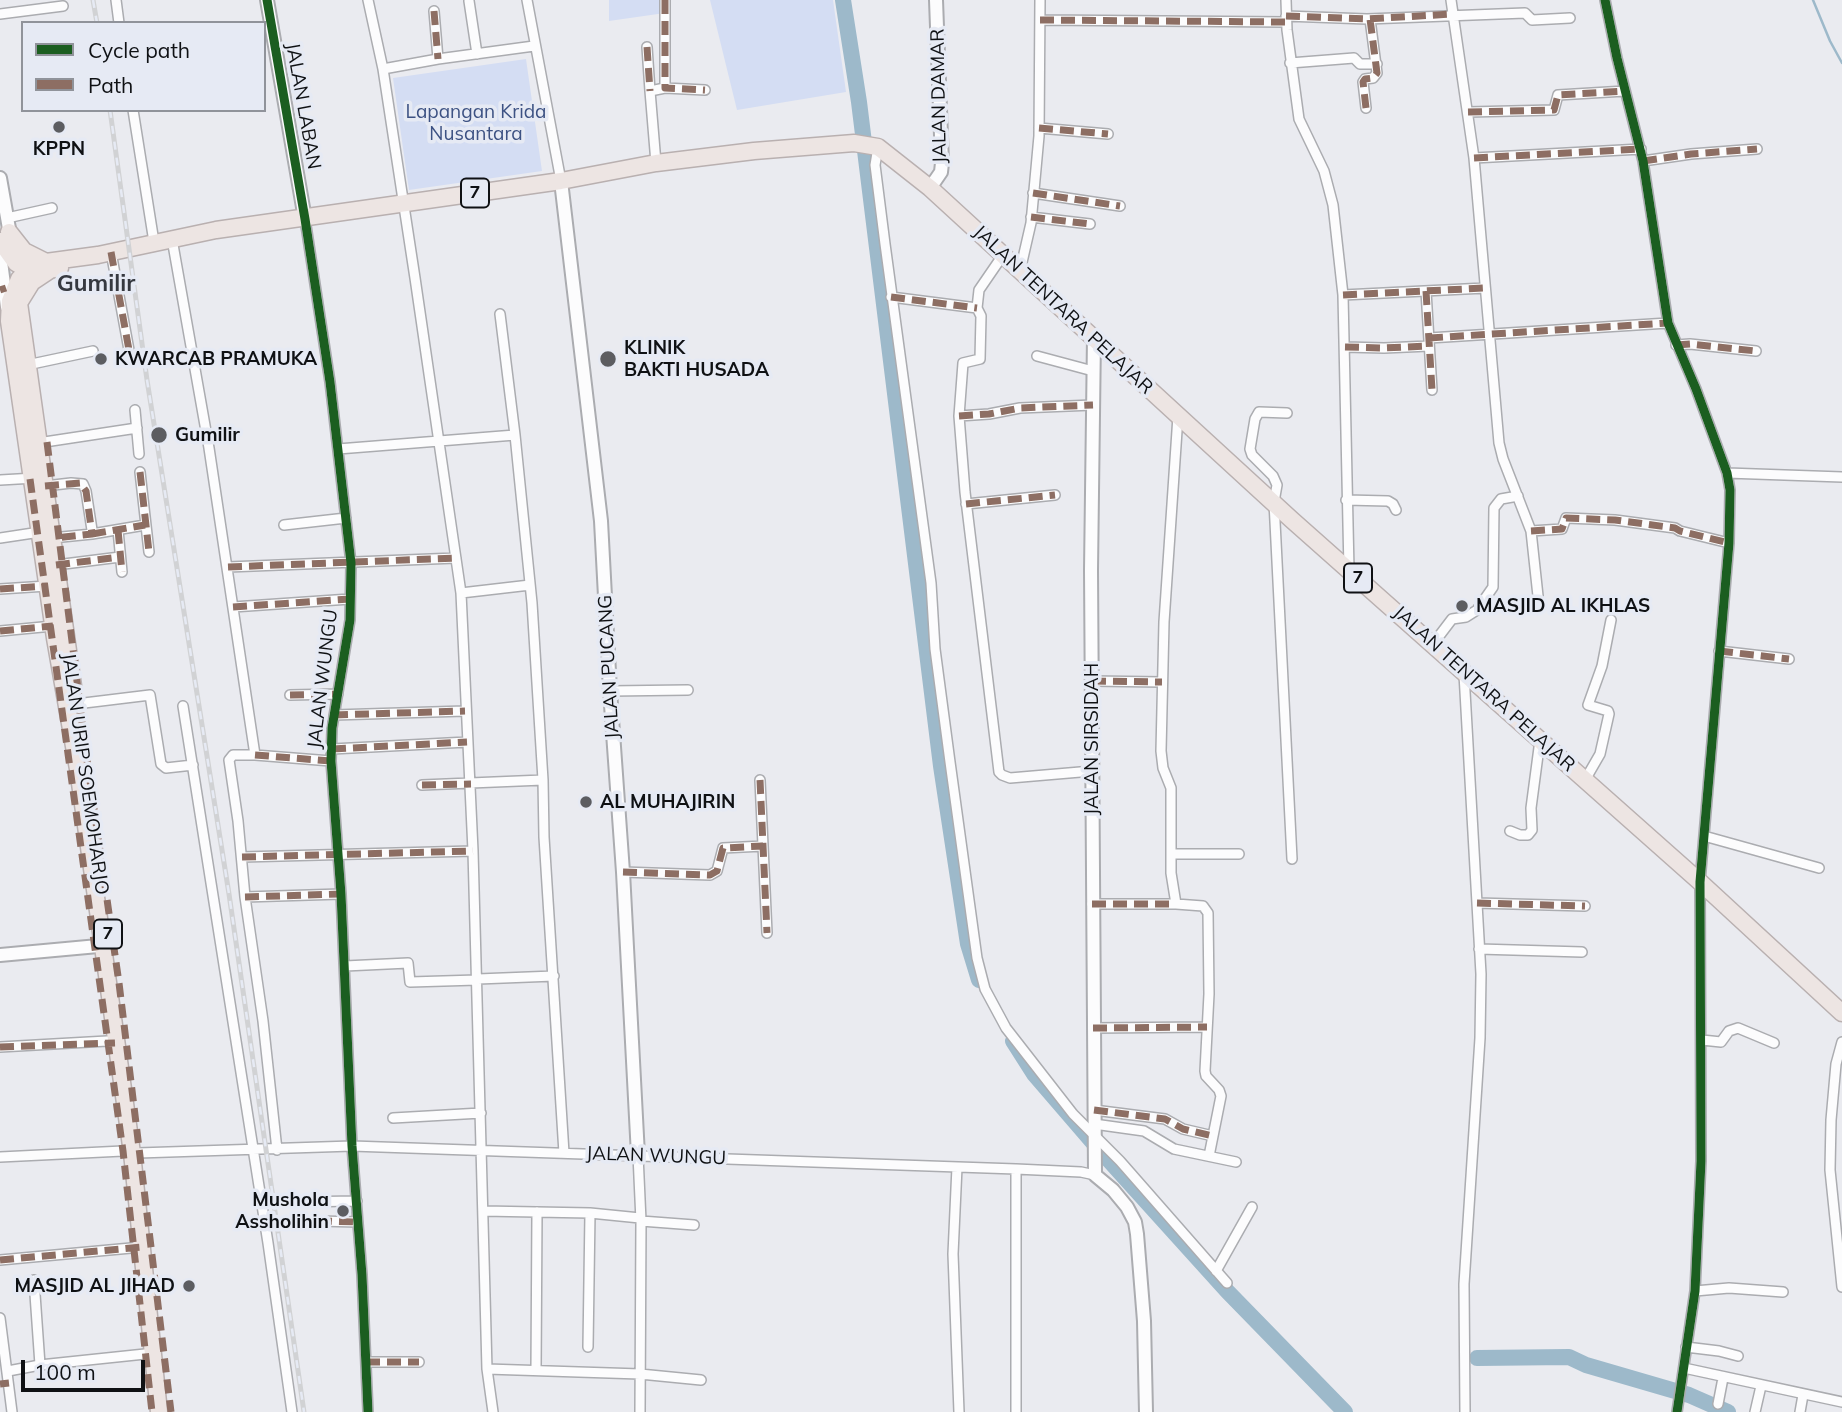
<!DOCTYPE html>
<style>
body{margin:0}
#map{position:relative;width:1842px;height:1412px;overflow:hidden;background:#eaebf0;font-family:Mulish,sans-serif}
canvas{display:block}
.legend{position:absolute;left:21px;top:21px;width:245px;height:91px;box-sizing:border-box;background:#e6eaf4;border:2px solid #90939a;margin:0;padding:9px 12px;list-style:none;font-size:21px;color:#0f1114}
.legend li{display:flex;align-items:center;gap:14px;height:35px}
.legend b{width:35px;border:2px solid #90939a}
.scale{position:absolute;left:21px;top:1360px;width:124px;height:32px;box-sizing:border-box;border:4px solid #0f1114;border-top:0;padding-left:9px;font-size:21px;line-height:24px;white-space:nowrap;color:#0f1114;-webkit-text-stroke:5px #e6eaf4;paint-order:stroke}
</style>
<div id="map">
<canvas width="1842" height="1412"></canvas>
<ul class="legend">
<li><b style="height:9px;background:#1b5e20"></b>Cycle path</li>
<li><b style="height:9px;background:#8d6e63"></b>Path</li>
</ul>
<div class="scale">100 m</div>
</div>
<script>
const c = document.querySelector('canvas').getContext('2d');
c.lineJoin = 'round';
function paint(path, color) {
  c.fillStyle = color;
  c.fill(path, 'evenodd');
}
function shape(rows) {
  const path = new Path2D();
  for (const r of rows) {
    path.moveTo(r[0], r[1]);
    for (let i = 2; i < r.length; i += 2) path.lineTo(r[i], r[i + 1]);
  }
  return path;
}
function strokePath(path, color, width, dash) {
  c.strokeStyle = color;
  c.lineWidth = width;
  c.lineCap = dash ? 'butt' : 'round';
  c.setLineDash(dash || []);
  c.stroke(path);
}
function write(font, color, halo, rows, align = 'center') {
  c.font = font + ' Mulish,sans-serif';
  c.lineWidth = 7;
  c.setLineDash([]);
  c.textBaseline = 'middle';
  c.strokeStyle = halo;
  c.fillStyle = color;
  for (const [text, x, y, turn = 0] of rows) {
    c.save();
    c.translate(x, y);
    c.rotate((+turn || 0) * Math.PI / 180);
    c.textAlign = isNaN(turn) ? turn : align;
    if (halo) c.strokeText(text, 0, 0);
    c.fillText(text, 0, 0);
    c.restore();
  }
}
paint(shape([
 [609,0,664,0,665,13,609,21],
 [710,0,833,0,846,92,737,110],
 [526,59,542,171,409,190,393,78]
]), '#d4ddf3');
strokePath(shape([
 [1813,0,1830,41,1842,63]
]), '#9db9ca', 2.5);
strokePath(shape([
 [843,0,859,102,941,766,968,944,979,980],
 [1013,1041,1034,1074,1096,1146,1227,1291,1345,1412],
 [1477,1358,1569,1357,1586,1365,1689,1395,1728,1412]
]), '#9db9ca', 16);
const street = shape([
 [116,0,119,23],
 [368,0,383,69,415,278,461,593,473,851,487,1369],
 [527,0,561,181],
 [665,0,665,88],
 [1286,0,1287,30,1299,119,1324,171,1333,205,1343,295,1349,570],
 [1451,0,1474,158,1499,443,1503,459,1531,531,1538,596],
 [1605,0,1617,58,1643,161,1668,323,1696,389,1727,473,1730,490,1729,543,1700,882,1701,1161,1695,1291,1677,1412],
 [469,1,477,54],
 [434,11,438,59],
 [0,14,63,6],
 [1286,16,1367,19,1525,13,1532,20,1570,18],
 [1040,20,1286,22],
 [647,47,650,91],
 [1290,63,1354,58,1360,64,1377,64],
 [383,69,438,59,534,46],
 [1366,108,1363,82,1365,79,1373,78,1377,73,1370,19],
 [133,110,154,242],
 [1468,112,1554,110,1558,95,1625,91],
 [1039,128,1108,134],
 [878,147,875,165,885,244,931,583,935,649,950,762,977,958,985,989,1006,1028,1073,1114,1120,1161,1227,1283],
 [1474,158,1641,149],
 [1643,161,1691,154,1757,149],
 [656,163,650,91,665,88,705,90],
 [1033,193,1120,206],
 [1031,217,1090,224],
 [7,218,52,208],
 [305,219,330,382,351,563,350,620,332,728,331,761,341,894,352,1146,362,1275,368,1412],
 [172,239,209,448,255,755],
 [111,252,129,350],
 [1003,255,979,290,977,308,981,316,980,359,963,363,959,416,965,492,999,772,1002,775,1010,778,1092,771],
 [1020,271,1031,223,1039,136,1040,0],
 [1426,291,1432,390],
 [1343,295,1485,288],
 [891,297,977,308],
 [500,314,515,435,532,603,543,780,544,837,564,1153],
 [1429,338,1668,323],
 [1676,345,1690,344,1756,351],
 [1345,347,1384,348,1429,346],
 [1037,356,1093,371],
 [27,365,93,351],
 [135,410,139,454],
 [1287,413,1259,412,1255,419,1250,449,1252,455,1273,476,1277,485,1274,502,1292,859],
 [959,416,989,414,1020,408,1093,405],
 [1178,416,1164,622,1161,751,1163,768,1171,788,1171,873,1176,904,1203,906,1208,913,1209,994,1205,1071,1206,1076,1219,1090,1221,1096,1209,1156],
 [38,443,137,428],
 [338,449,515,435],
 [140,472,149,552],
 [1727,473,1842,477],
 [0,480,35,478],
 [45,486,71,483,83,484,86,491,92,530,92,534,52,538],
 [1346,500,1388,501,1393,504,1396,510],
 [966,504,1055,495],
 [284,525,346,518],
 [118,530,122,572],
 [1531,531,1562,529,1566,518,1615,520,1675,528,1680,531,1729,543],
 [92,534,145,525],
 [0,538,40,532],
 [56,565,120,557],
 [228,567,456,558],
 [0,589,47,586],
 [461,593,530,585],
 [233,607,350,599],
 [0,631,53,626],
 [1433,644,1452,619,1466,617,1477,610,1493,587,1494,508,1501,499,1518,496],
 [1719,651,1789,659],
 [1464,674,1481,974,1480,1038,1464,1284,1465,1412],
 [1092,681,1162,682],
 [610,691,688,690],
 [290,695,338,694],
 [76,704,150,695,161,764,166,768,193,765],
 [183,706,268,1243,292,1412],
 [334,715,465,711],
 [332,749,467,742],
 [760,780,767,933],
 [1585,780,1600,754,1609,714,1608,711,1588,705,1602,666,1611,620],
 [422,785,543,780],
 [1510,831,1520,835,1528,835,1532,830,1531,808,1540,740],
 [1704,836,1819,868],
 [1171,854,1239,854],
 [242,857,473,851],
 [623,872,710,875,717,871,723,848,763,846],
 [245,897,341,894],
 [1477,903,1585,906],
 [1092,904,1176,904],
 [1479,949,1582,952],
 [345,966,408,963,410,982,477,980],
 [478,979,554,976],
 [1093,1028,1207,1027],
 [1702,1040,1721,1042,1729,1031,1738,1028,1774,1043],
 [1842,1042,1836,1064,1831,1120,1830,1170,1842,1287],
 [0,1047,107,1041,116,1043],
 [1094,1110,1165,1119,1183,1129,1213,1136],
 [393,1118,481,1113],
 [1094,1124,1144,1131,1174,1149,1236,1162],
 [277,1150,263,1021,245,897,238,821,229,760,233,755,255,755,331,761],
 [138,1153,352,1146,1016,1169,1081,1172,1095,1175],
 [638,1155,641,1221,640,1412],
 [0,1157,123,1151,132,1153],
 [957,1167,953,1254,959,1412],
 [295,1202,357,1201],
 [483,1211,590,1213,640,1218],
 [318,1221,358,1222],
 [641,1221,694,1225],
 [0,1260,142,1247],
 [1216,1271,1252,1207],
 [34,1280,40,1365],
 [1695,1291,1729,1288,1783,1292],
 [0,1318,12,1412],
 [588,1347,590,1213],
 [1686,1347,1719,1351,1738,1356],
 [366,1362,419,1362],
 [1684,1368,1842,1402],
 [536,1370,537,1212],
 [8,1371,40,1365,145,1354,153,1356],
 [1718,1404,1723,1378],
 [493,1412,487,1369,640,1374,701,1380],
 [1016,1412,1016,1169],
 [1755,1412,1761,1386],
 [1800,1412,1803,1395]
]);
const secondary = shape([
 [267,0,305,219],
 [0,178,11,240],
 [561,181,601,521,610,691,623,872,638,1155],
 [930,188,941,172,942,163,936,0],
 [0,254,7,307],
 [1094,337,1091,570,1095,1175,1113,1190,1127,1207,1135,1222,1137,1234,1144,1321,1146,1412],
 [0,955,109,945]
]);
const highway = shape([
 [9,232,24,251,46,262],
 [0,241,16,263,28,270,38,272],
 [60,268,50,270,32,282,19,303,73,686],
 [159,1412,132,1153,78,769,55,638,9,321,10,301,19,279,28,270,46,262,98,255,216,230,561,181,656,163,754,151,854,143,878,147,930,188,1292,520,1700,882,1842,1013]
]);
strokePath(street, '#abacb0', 12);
strokePath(secondary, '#abacb0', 16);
strokePath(highway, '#b9b0b0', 19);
strokePath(street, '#fcfcfd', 9);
strokePath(secondary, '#fcfcfd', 12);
strokePath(highway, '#ede5e3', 16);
const rail = shape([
 [93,0,97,23],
 [110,110,147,380,229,894,304,1412]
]);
strokePath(rail, '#d1d2d4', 5);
strokePath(rail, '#e6eaf4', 2.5, [8]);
strokePath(shape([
 [665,0,665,88,705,90],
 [434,11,438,59],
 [1286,16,1367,19,1453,14],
 [1040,20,1286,22],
 [647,47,650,91],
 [1366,108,1363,82,1365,79,1373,78,1377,73,1370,19],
 [1468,112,1554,110,1558,95,1625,91],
 [1039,128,1108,134],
 [1474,158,1641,149],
 [1643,161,1691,154,1757,149],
 [1033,193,1120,206],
 [1031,217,1090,224],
 [111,252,129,350],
 [0,290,6,288],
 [1426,291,1432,390],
 [1343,295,1485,288],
 [891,297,977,308],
 [1429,338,1668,323],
 [1676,345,1690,344,1756,351],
 [1345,347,1384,348,1429,346],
 [959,416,989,414,1020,408,1093,405],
 [47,442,86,753,119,983,171,1412],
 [140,472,149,552],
 [30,479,123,1151,152,1412],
 [45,486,80,483,86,491,92,534,55,538],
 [966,504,1055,495],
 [118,530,122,572],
 [1531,531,1562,529,1566,518,1615,520,1675,528,1680,531,1729,543],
 [92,534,145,525],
 [56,565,120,557],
 [228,567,456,558],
 [0,589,47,586],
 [233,607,350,599],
 [0,631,53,626],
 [1719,651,1789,659],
 [1092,681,1162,682],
 [290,695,338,694],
 [334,715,465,711],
 [332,749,467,742],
 [255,755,331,761],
 [760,780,767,933],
 [422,785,471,784],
 [242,857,473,851],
 [623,872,710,875,717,871,723,848,763,846],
 [245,897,341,894],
 [1477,903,1585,906],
 [1092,904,1176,904],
 [1093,1028,1207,1027],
 [0,1047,115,1043],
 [1094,1110,1165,1119,1183,1129,1213,1136],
 [318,1221,358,1222],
 [0,1260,142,1247],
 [366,1362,419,1362],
 [0,1384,9,1383]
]), '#8d6e63', 7, [14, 7]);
strokePath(shape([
 [267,0,305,219,330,382,351,563,350,620,332,728,331,761,341,894,352,1146,362,1275,368,1412],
 [1605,0,1617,58,1643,161,1668,323,1696,389,1727,473,1730,490,1729,543,1700,882,1701,1161,1695,1291,1677,1412]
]), '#1b5e20', 9);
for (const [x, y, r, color] of [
 [59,127,7,"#5c5d61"],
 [101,359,7,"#5c5d61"],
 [608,359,9,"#5c5d61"],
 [159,435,9,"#5c5d61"],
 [1462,606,7,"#5c5d61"],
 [586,802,7,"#5c5d61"],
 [343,1211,7,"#5c5d61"],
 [189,1286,7,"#5c5d61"]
]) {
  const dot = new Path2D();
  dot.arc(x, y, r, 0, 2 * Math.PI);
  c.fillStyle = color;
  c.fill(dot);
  strokePath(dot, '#e6eaf4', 2.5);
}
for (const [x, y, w] of [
 [475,193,28],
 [1358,578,28],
 [108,934,28]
]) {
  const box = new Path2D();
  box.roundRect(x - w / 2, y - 14.5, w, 29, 5);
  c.fillStyle = '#e6eaf4';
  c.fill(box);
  strokePath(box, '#0f1114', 2);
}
write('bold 18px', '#0f1114', null, [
 ["7",475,193],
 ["7",1358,578],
 ["7",108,934]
]);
write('19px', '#0f1114', '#e6eaf4', [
 ["JALAN DAMAR",939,96,-91],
 ["JALAN LABAN",303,106,80],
 ["JALAN TENTARA PELAJAR",1063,310,43],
 ["JALAN PUCANG",609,667,-93],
 ["JALAN WUNGU",323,679,-83],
 ["JALAN TENTARA PELAJAR",1484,689,42],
 ["JALAN SIRSIDAH",1092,739,-90],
 ["JALAN URIP SOEMOHARJO",85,774,82],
 ["JALAN WUNGU",656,1156,2]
]);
write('19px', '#3d5283', '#e6eaf4', [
 ["Lapangan Krida",476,112],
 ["Nusantara",476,134]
]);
write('bold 19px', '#0f1114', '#e6eaf4', [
 ["KPPN",59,149,"center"],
 ["KLINIK",624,348],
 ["BAKTI HUSADA",624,370],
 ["KWARCAB PRAMUKA",115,359],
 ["Gumilir",175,435],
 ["MASJID AL IKHLAS",1476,606],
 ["AL MUHAJIRIN",600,802],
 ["Mushola",329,1200,"right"],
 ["Assholihin",329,1222,"right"],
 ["MASJID AL JIHAD",175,1286,"right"]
], 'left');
write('bold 23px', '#363940', '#e6eaf4', [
 ["Gumilir",96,284]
]);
</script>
